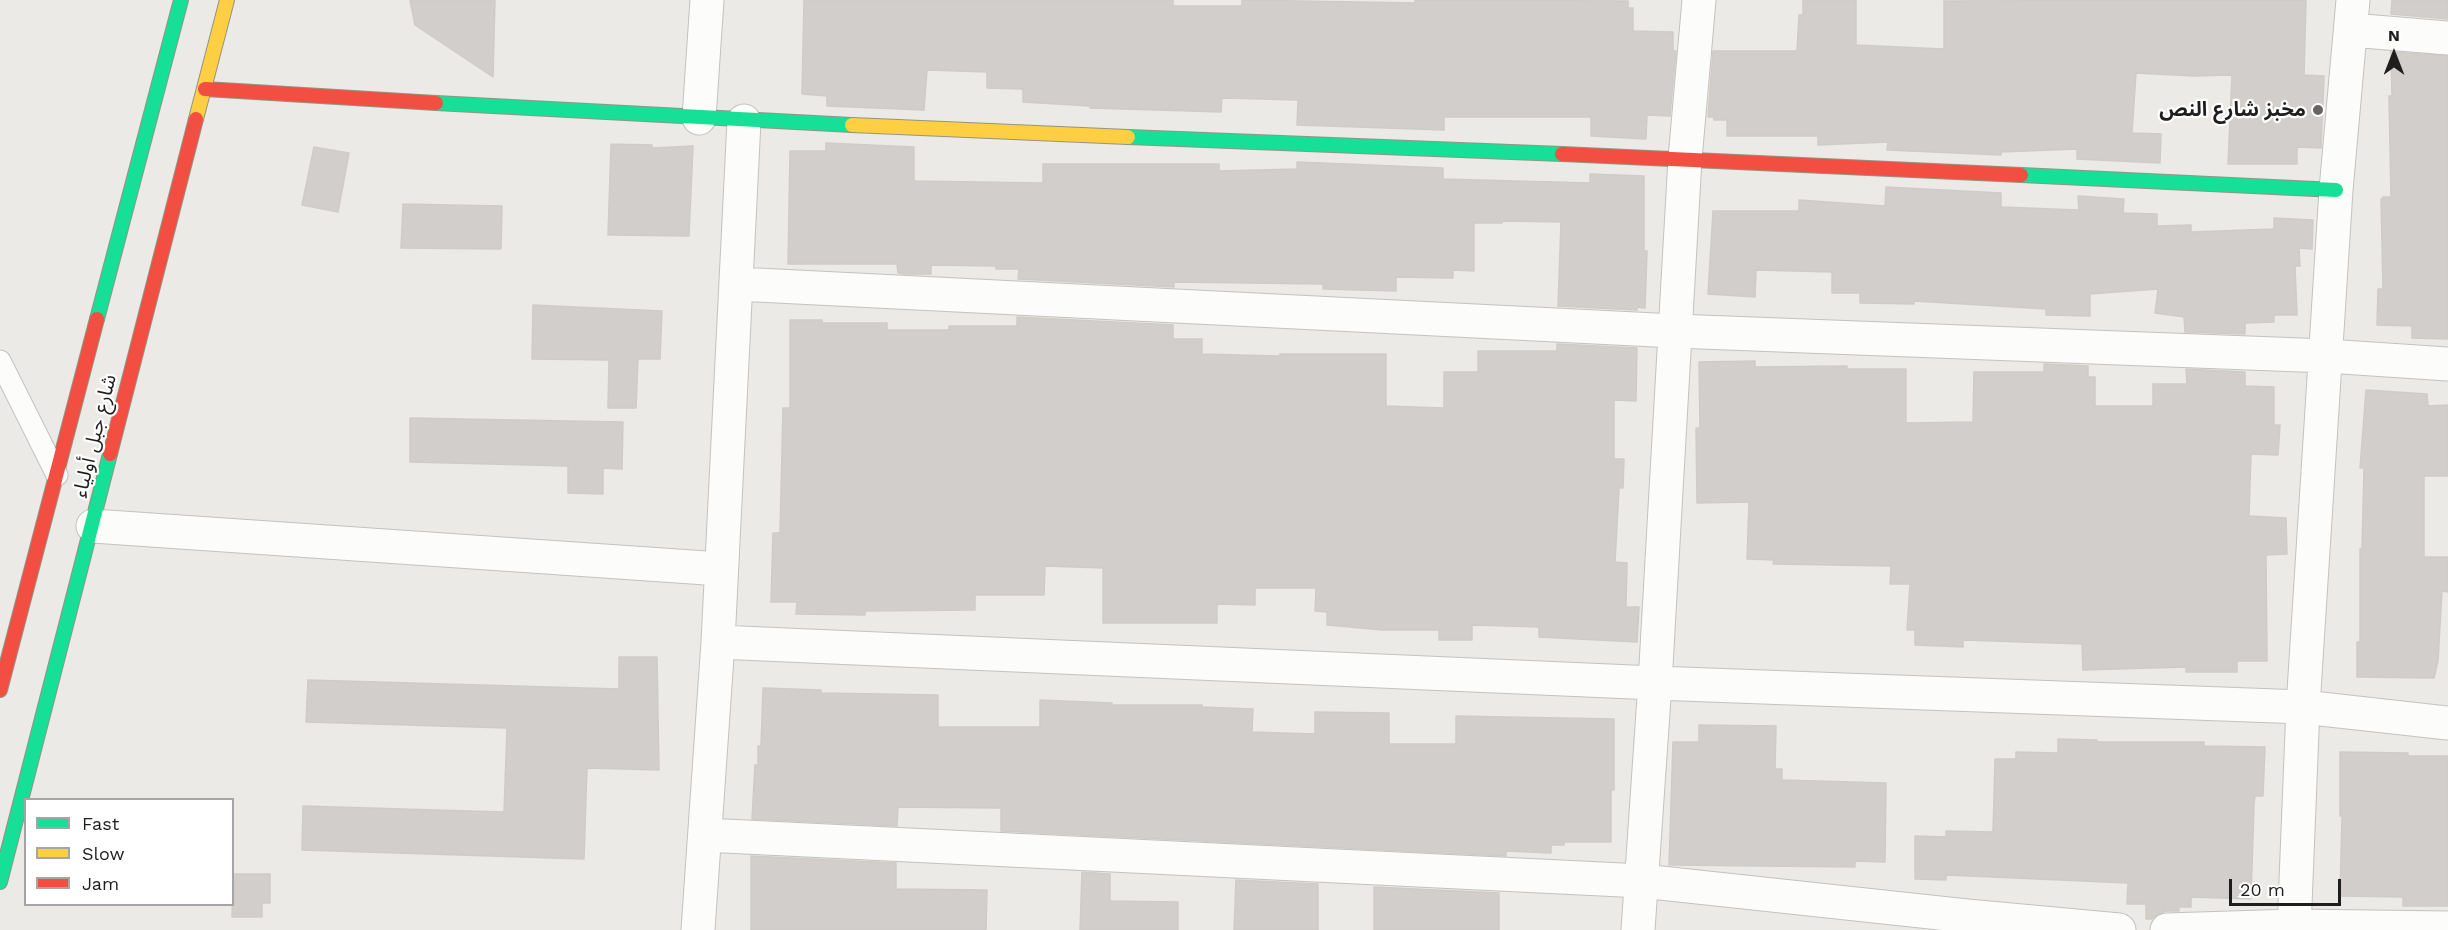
<!DOCTYPE html>
<meta charset="utf-8">
<style>
body{margin:0}
#map{position:relative;width:2448px;height:930px;overflow:hidden;background:#eceae7;font-family:"Work Sans",sans-serif}
canvas{display:block}
.legend{position:absolute;left:24px;top:798px;width:210px;height:108px;box-sizing:border-box;background:#fff;border:2px solid #a5a5a5;margin:0;padding:8px 10px;list-style:none;font-size:18px;color:#1e1e1e}
.legend li{display:flex;align-items:center;gap:12px;height:30px}
.legend b{width:30px;border:2px solid #a5a5a5}
.north{position:absolute;left:2364px;top:24px;width:60px;height:60px;-webkit-text-stroke:4px #fff;paint-order:stroke;rotate:0deg;font-size:16px;font-weight:700;line-height:24px;text-align:center;color:#1e1e1e}
.north::after{content:'';display:block;margin:auto;width:21px;height:27px;background:#1e1e1e;clip-path:polygon(50% 0,100% 100%,50% 72%,0 100%)}
.scale{position:absolute;left:2229px;top:879px;width:112px;height:27px;box-sizing:border-box;border:3px solid #1e1e1e;border-top:0;padding-left:8px;font-size:18px;line-height:21px;white-space:nowrap;color:#1e1e1e;-webkit-text-stroke:4px #fff;paint-order:stroke}
</style>
<div id="map">
<canvas width="2448" height="930"></canvas>
<ul class="legend">
<li><b style="height:8px;background:#16e098"></b>Fast</li>
<li><b style="height:8px;background:#ffcf43"></b>Slow</li>
<li><b style="height:8px;background:#f24e42"></b>Jam</li>
</ul>
<div class="north">N</div>
<div class="scale">20 m</div>
</div>
<script>
const c = document.querySelector('canvas').getContext('2d');
c.lineJoin = 'round';
function paint(path, color) {
  c.fillStyle = color;
  c.fill(path, 'evenodd');
}
function shape(rows) {
  const path = new Path2D();
  for (const r of rows) {
    path.moveTo(r[0], r[1]);
    for (let i = 2; i < r.length; i += 2) path.lineTo(r[i], r[i + 1]);
  }
  return path;
}
function strokePath(path, color, width, dash) {
  c.strokeStyle = color;
  c.lineWidth = width;
  c.lineCap = dash ? 'butt' : 'round';
  c.setLineDash(dash || []);
  c.stroke(path);
}
function write(font, color, halo, rows, align = 'center') {
  c.font = font + ' "Work Sans","Noto Sans Arabic",sans-serif';
  c.lineWidth = 4.5;
  c.setLineDash([]);
  c.textBaseline = 'middle';
  c.strokeStyle = halo;
  c.fillStyle = color;
  for (const [text, x, y, turn = 0] of rows) {
    c.save();
    c.translate(x, y);
    c.rotate((+turn || 0) * Math.PI / 180);
    c.textAlign = isNaN(turn) ? turn : align;
    if (halo) c.strokeText(text, 0, 0);
    c.fillText(text, 0, 0);
    c.restore();
  }
}
const building = shape([
 [410,0,495,0,493,77,415,25,410,0],
 [804,0,1173,0,1173,6,1242,6,1242,0,1415,3,1415,0,1628,1,1628,8,1633,8,1633,31,1673,32,1673,51,1676,51,1670,116,1647,115,1646,139,1591,136,1591,117,1444,117,1444,130,1297,125,1298,100,1222,98,1221,112,1090,108,1090,106,1023,102,1023,89,987,88,987,72,927,70,924,110,827,106,827,96,802,94,804,0],
 [1803,0,1856,0,1856,45,1944,49,1944,1,2306,0,2304,75,2324,76,2321,148,2297,147,2297,164,2228,164,2232,75,2194,76,2136,73,2132,133,2161,134,2160,163,2077,159,2077,149,2001,152,2001,155,1887,150,1888,142,1818,145,1818,136,1727,136,1727,120,1714,120,1714,117,1708,117,1713,51,1797,51,1799,15,1803,15,1803,0],
 [2392,0,2448,0,2448,19,2391,14,2392,0],
 [2391,52,2448,56,2448,339,2412,338,2412,326,2377,325,2378,289,2383,289,2381,199,2383,199,2383,197,2391,197,2389,96,2392,96,2391,52],
 [826,143,914,147,914,181,1043,183,1043,164,1219,164,1219,171,1297,169,1297,162,1443,168,1443,179,1590,183,1590,174,1644,176,1644,251,1647,251,1645,308,1637,307,1637,310,1558,306,1561,222,1503,221,1502,223,1474,223,1474,271,1453,270,1453,278,1396,277,1396,291,1323,289,1323,284,1174,282,1174,287,1018,279,1019,269,996,269,996,266,931,265,931,274,905,274,898,273,897,264,788,264,790,151,826,151,826,143],
 [611,144,652,145,652,148,693,146,689,236,608,235,611,144],
 [314,147,349,153,338,212,302,205,314,147],
 [1886,187,2001,193,2001,207,2079,210,2078,196,2124,199,2123,213,2157,214,2157,226,2191,225,2191,232,2274,229,2274,218,2313,220,2312,249,2299,248,2300,266,2295,266,2297,315,2274,315,2274,322,2245,323,2245,334,2185,332,2184,317,2155,313,2158,289,2090,294,2090,316,2046,315,2046,309,1914,301,1914,304,1860,303,1860,293,1832,293,1832,272,1756,270,1755,297,1708,294,1713,211,1799,211,1799,200,1885,206,1886,187],
 [403,204,502,206,501,249,401,248,403,204],
 [533,305,662,311,660,359,638,359,636,408,608,408,609,360,532,359,533,305],
 [1017,317,1173,325,1173,339,1202,339,1202,354,1280,356,1280,354,1386,354,1386,406,1444,408,1444,372,1478,372,1478,351,1557,351,1557,344,1637,348,1636,401,1614,400,1614,459,1624,459,1623,488,1619,488,1615,562,1627,563,1626,607,1639,607,1637,642,1539,637,1539,627,1472,625,1472,640,1439,640,1439,630,1383,630,1327,625,1327,612,1315,611,1316,588,1255,588,1255,605,1217,604,1217,623,1103,623,1103,568,1045,566,1044,595,975,595,975,610,865,611,865,615,796,614,797,602,771,602,773,533,780,533,783,408,790,408,790,320,822,320,822,323,887,323,887,330,949,330,949,326,1017,326,1017,317],
 [1755,361,1755,367,1847,366,1847,369,1906,369,1906,423,1973,422,1974,372,2044,372,2044,364,2088,366,2088,377,2095,377,2095,406,2153,406,2153,384,2187,384,2186,369,2245,372,2245,386,2274,387,2274,425,2280,425,2278,455,2251,454,2249,516,2286,518,2287,554,2266,555,2267,661,2237,661,2237,672,2186,672,2186,667,2083,670,2082,644,1963,640,1963,647,1915,645,1915,630,1907,630,1910,584,1890,584,1891,566,1773,564,1774,560,1747,559,1749,502,1697,503,1696,428,1700,428,1699,362,1755,361],
 [2366,390,2427,394,2428,406,2448,405,2448,476,2424,476,2424,557,2448,557,2448,592,2442,591,2438,661,2434,678,2357,677,2357,642,2360,642,2360,549,2362,549,2364,468,2360,468,2366,390],
 [410,418,623,422,622,469,603,468,603,494,568,493,568,466,410,462,410,418],
 [619,657,657,657,659,770,587,768,584,859,302,850,303,806,504,812,507,728,306,722,308,680,619,689,619,657],
 [763,688,821,690,821,693,938,695,938,727,1040,727,1040,700,1112,703,1112,705,1202,705,1202,707,1253,709,1252,732,1315,734,1315,712,1389,713,1389,744,1456,744,1456,716,1614,719,1614,790,1611,790,1611,842,1564,842,1564,845,1551,845,1551,853,1506,851,1506,856,1001,831,1001,808,898,807,897,826,752,819,755,765,758,765,758,746,761,746,763,688],
 [1699,725,1776,726,1775,769,1782,769,1782,780,1886,783,1885,862,1855,861,1855,867,1669,865,1673,742,1699,742,1699,725],
 [2058,739,2097,740,2097,742,2204,742,2204,746,2265,747,2263,796,2255,796,2254,804,2251,899,2191,897,2191,907,2179,907,2179,911,2166,911,2158,914,2152,919,2146,919,2146,904,2127,904,2128,883,1946,875,1946,880,1915,879,1915,836,1946,837,1946,831,1993,832,1995,759,2016,759,2016,752,2058,753,2058,739],
 [2340,752,2408,753,2408,756,2448,756,2448,906,2403,906,2403,897,2340,896,2342,816,2340,816,2340,752],
 [751,856,896,863,896,889,987,890,986,930,751,930,751,856],
 [1082,872,1110,874,1110,901,1178,902,1178,930,1080,930,1082,872],
 [233,874,270,874,270,903,262,903,262,917,232,917,233,874],
 [1236,880,1318,884,1318,930,1234,930,1236,880],
 [1374,887,1499,893,1499,930,1374,930,1374,887]
]);
paint(building, '#d1cecc');
strokePath(building, '#cfccc8', 1.5);
const lane = shape([
 [0,361,57,475]
]);
const street = shape([
 [2351,30,2448,38],
 [699,118,707,0],
 [737,284,1675,331,2327,356,2448,364],
 [93,526,721,569],
 [718,642,1655,683,2303,707,2448,723],
 [705,835,1642,881,1967,916,2119,930],
 [698,930,718,642,744,121],
 [1638,930,1655,683,1685,159,1699,0],
 [2167,930,2294,926,2448,928],
 [2294,930,2303,707,2336,190,2353,0]
]);
const fast = shape([
 [436,103,852,125],
 [1128,137,1562,154],
 [2021,175,2336,190],
 [97,319,181,0],
 [0,882,110,454]
]);
const slow = shape([
 [196,119,227,0],
 [852,125,1128,137]
]);
const jam = shape([
 [205,89,436,103],
 [1562,154,2021,175],
 [110,454,196,119],
 [0,690,97,319]
]);
strokePath(lane, '#c3c2c1', 23);
strokePath(street, '#c3c2c1', 35);
strokePath(fast, '#939480', 16);
strokePath(slow, '#939480', 16);
strokePath(jam, '#939480', 16);
strokePath(lane, '#fcfcfb', 21);
strokePath(street, '#fcfcfb', 33);
strokePath(fast, '#16e098', 14);
strokePath(slow, '#ffcf43', 14);
strokePath(jam, '#f24e42', 14);
for (const [x, y, r, color] of [
 [2318,110,6,"#666564"]
]) {
  const dot = new Path2D();
  dot.arc(x, y, r, 0, 2 * Math.PI);
  c.fillStyle = color;
  c.fill(dot);
  strokePath(dot, '#fff', 2);
}
write('bold 20px', '#1e1e1e', '#fff', [
 ["مخبز شارع النص",2306,110]
], 'right');
write('20px', '#1e1e1e', '#fff', [
 ["شارع جبل أولياء",95,436,-76]
]);
</script>
